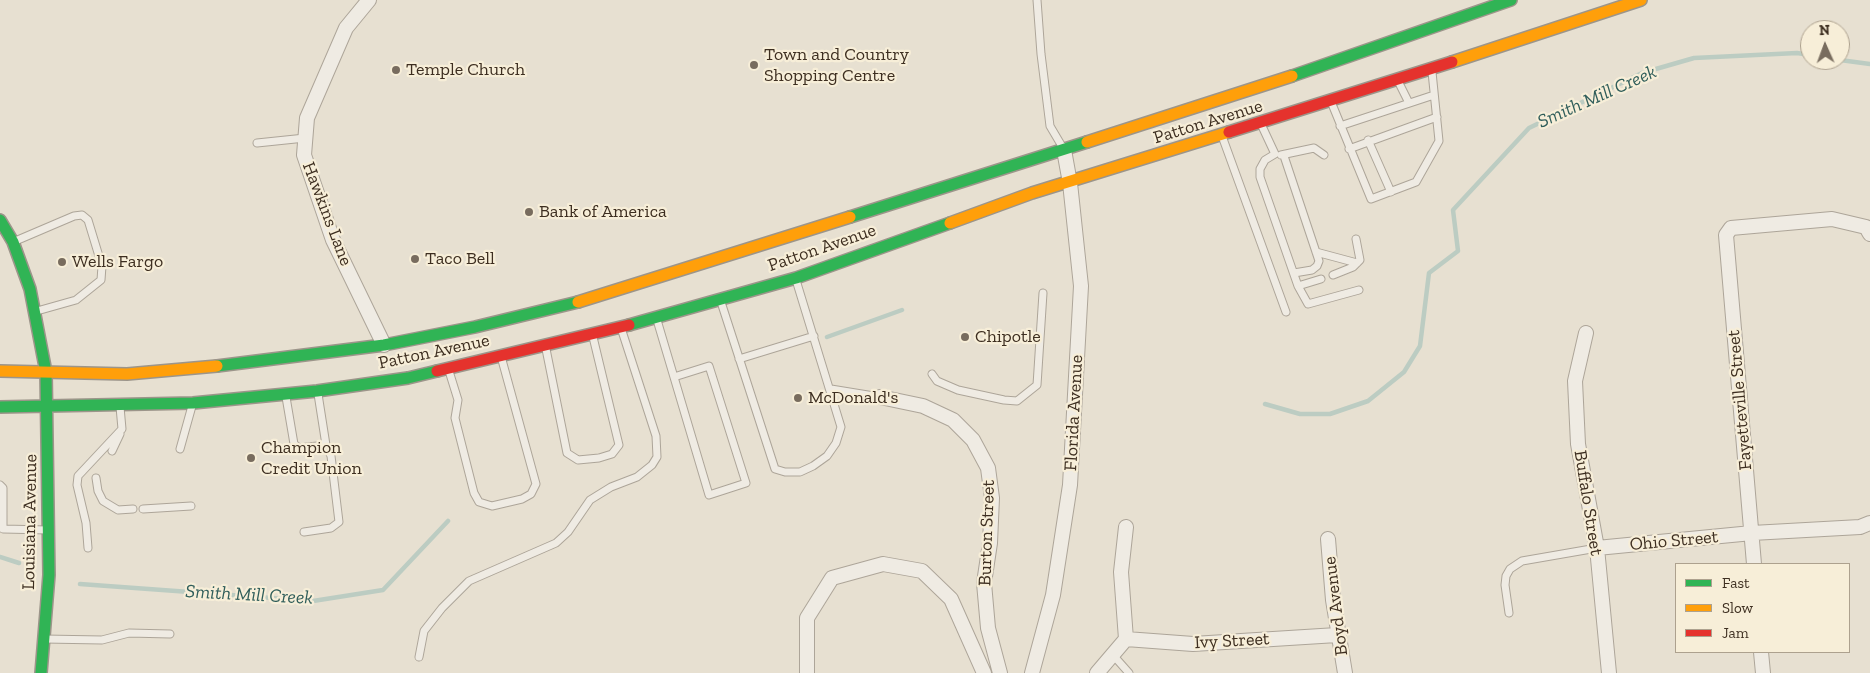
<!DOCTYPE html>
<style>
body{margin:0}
#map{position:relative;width:1870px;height:673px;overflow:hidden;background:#e7e0d1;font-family:"Zilla Slab",serif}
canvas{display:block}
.legend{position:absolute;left:1675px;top:563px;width:175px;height:90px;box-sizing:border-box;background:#f7eed8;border:1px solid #ada18e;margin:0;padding:6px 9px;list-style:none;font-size:15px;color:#3d2e20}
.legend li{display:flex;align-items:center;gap:10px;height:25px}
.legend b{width:25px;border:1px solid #ada18e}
.north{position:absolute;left:1800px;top:20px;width:50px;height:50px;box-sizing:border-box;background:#f7eed8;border:1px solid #ada18e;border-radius:50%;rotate:358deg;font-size:14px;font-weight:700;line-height:20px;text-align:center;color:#3d2e20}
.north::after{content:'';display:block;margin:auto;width:18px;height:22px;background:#786c5e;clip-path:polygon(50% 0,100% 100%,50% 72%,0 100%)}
</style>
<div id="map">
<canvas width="1870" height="673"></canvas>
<ul class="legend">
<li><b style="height:6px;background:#30b455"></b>Fast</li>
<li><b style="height:6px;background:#ff9f0a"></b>Slow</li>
<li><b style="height:6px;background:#e5322d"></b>Jam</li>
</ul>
<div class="north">N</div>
</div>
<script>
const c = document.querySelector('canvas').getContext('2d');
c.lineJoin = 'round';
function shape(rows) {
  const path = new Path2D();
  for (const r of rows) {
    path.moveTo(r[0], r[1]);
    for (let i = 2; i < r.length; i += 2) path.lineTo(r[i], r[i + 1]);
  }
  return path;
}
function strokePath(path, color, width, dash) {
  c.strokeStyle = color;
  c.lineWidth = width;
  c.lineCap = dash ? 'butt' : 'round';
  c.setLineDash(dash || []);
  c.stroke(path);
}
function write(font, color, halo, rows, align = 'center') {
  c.font = font + ' "Zilla Slab",serif';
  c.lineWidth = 4.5;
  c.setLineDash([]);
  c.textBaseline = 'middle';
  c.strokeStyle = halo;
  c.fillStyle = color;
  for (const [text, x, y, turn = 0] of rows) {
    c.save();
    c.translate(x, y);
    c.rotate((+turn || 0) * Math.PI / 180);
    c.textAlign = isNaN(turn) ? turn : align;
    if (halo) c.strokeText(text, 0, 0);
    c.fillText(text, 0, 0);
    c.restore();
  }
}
strokePath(shape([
 [1840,60,1870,64],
 [827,337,902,310],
 [1265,404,1300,414,1330,414,1368,401,1404,372,1420,346,1429,273,1458,251,1453,210,1529,128,1642,73,1694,58,1797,53,1810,55],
 [0,557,19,563],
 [80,584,313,601,383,590,448,521]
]), '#bcccc2', 4.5);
const lane = shape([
 [1037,0,1041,54,1050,126,1063,148],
 [1399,83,1409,103],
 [1332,104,1371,199,1416,182,1439,141,1432,72],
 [1261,124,1275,154,1265,160,1260,169,1260,177,1298,286,1308,304,1359,290],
 [1340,126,1434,95],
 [1222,136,1286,312],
 [1368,140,1391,192],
 [257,143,305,138],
 [1349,149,1437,117],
 [1281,155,1314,148,1324,155],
 [1284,156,1319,261,1317,266,1312,270,1294,273],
 [13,242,74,216,82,215,88,220,102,266,101,280,76,300,37,311],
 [1316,252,1357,263],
 [1333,275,1353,267,1360,260,1356,239],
 [1298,286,1321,279],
 [721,302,775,469,785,472,800,472,813,466,827,456,836,443,841,427,796,280],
 [657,320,709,495,746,483,709,366,674,377],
 [546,349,567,453,578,460,599,458,612,454,619,445,593,337],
 [739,359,814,336],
 [449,371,458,400,455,418,474,493,479,502,492,506,522,499,531,494,536,484,502,360],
 [932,374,937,381,958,390,1004,400,1017,401,1037,385,1043,293],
 [831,389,880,397],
 [286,397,294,444,299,448,326,445],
 [180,449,192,406],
 [112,451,120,434],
 [96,478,98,491,103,501,118,510,133,509],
 [0,485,3,488,3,529,48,530],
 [143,509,191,506],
 [304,532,331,528,339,522,331,456,326,445,318,394],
 [88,548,86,523,77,485,78,476,122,429,120,407],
 [1509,613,1505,585,1506,576,1510,569,1522,561,1597,548],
 [44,639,102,640,129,633,170,634],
 [1113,655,1129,673],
 [419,657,424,631,442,608,469,581,556,543,568,532,590,500,611,487,637,477,652,465,657,457,656,436,622,331]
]);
const street = shape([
 [369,0,346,28,307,118,304,155,333,240,384,345],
 [1586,333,1575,381,1578,444,1597,548,1609,673],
 [880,397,923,406,953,420,973,440,988,468,992,498,990,543,984,583,988,628,1000,673],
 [1328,539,1333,600,1345,673],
 [1597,548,1752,533,1860,527,1870,523],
 [1754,564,1726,235,1731,228,1832,219,1866,227,1870,234],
 [1126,639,1193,644,1337,635],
 [1761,652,1763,673],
 [807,673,807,618,832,578,883,564,922,571,951,599,984,673],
 [1032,673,1053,595,1070,485,1081,286,1070,183,1064,150],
 [1097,673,1126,639,1121,572,1126,527]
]);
const fast = shape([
 [1292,76,1511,0],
 [850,217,1087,142],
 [0,220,13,242,30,289,46,372,49,575,41,673],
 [629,325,796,278,950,223],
 [217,366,384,345,475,327,578,302],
 [0,407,193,403,317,391,408,378,437,371]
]);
const slow = shape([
 [1452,62,1641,0],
 [1087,142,1292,76],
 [950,223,1032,193,1229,132],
 [578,302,850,217],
 [0,371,127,374,217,366]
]);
const jam = shape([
 [1229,132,1452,62],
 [437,371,629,325]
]);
strokePath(lane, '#ada599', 9);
strokePath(street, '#ada599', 16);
strokePath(fast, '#9c958a', 14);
strokePath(slow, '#9c958a', 14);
strokePath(jam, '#9c958a', 14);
strokePath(lane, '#efebe3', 7);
strokePath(street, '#efebe3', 14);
strokePath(fast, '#30b455', 11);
strokePath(slow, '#ff9f0a', 11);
strokePath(jam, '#e5322d', 11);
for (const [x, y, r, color] of [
 [754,65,5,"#786c5e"],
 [396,70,5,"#786c5e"],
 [529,212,5,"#786c5e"],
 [415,259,5,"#786c5e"],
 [62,262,5,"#786c5e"],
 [965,337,5,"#786c5e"],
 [798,398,5,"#786c5e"],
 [251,458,5,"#786c5e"]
]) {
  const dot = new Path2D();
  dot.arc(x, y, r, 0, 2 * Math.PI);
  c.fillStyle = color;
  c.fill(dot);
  strokePath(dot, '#f7eed8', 2);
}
write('18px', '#3d2e20', '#f7eed8', [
 ["Town and Country",764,55],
 ["Shopping Centre",764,76],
 ["Temple Church",406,70],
 ["Bank of America",539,212],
 ["Taco Bell",425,259],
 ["Wells Fargo",72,262],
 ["Chipotle",975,337],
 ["McDonald's",808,398],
 ["Champion",261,448],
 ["Credit Union",261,469]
], 'left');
write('18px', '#3d2e20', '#f7eed8', [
 ["Patton Avenue",1208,122,-17],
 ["Hawkins Lane",327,214,69],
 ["Patton Avenue",822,248,-19],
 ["Patton Avenue",434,352,-12],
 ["Fayetteville Street",1740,400,-95],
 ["Florida Avenue",1074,413,-87],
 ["Buffalo Street",1588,503,81],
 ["Louisiana Avenue",30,522,-89],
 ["Burton Street",987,533,-88],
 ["Ohio Street",1674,541,-5],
 ["Boyd Avenue",1336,606,-97],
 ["Ivy Street",1232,641,-3]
]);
write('italic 19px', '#2f5d5a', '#f7eed8', [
 ["Smith Mill Creek",1597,97,-24],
 ["Smith Mill Creek",249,595,3]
]);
</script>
